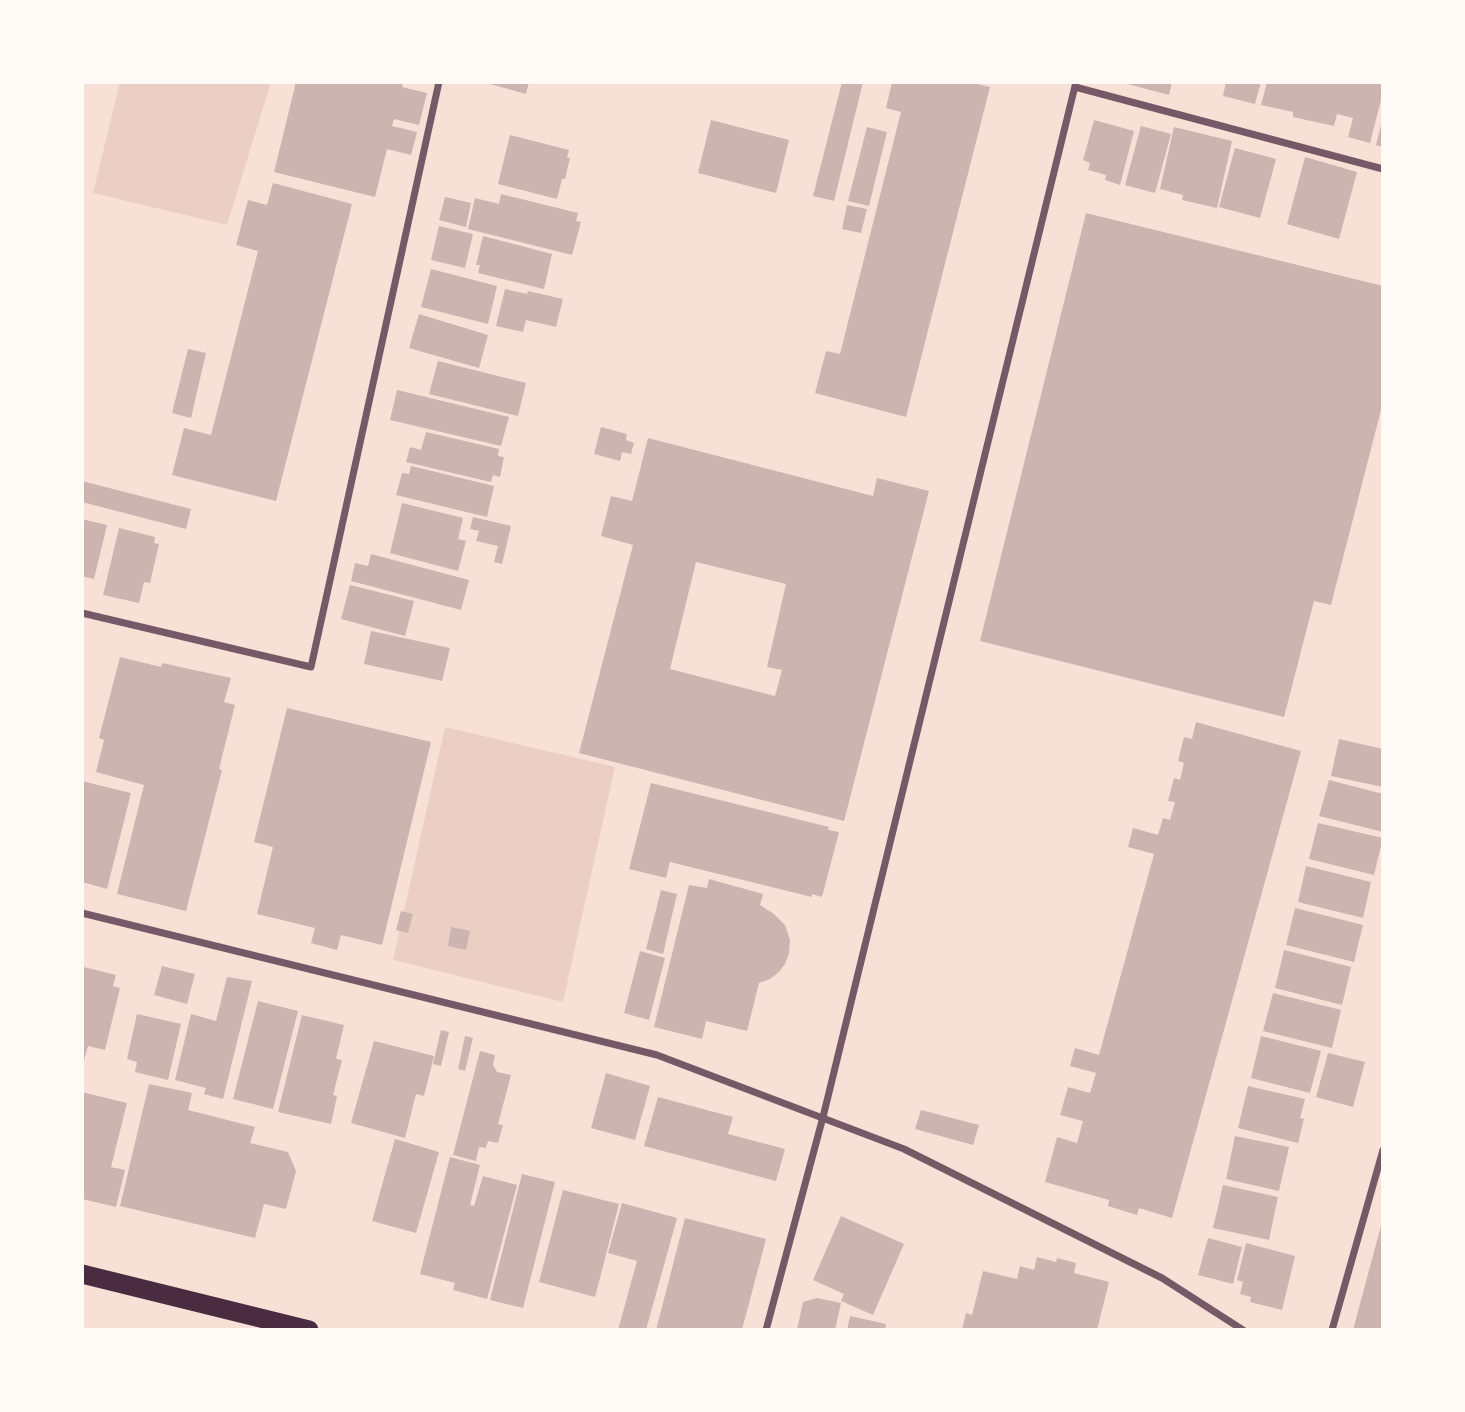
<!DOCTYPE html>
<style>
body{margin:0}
#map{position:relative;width:1465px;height:1412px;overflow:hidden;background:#f7e1d7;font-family:Quicksand,sans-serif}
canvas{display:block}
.frame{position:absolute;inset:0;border:84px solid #fffaf5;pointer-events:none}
</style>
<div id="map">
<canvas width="1465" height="1412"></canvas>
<div class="frame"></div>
</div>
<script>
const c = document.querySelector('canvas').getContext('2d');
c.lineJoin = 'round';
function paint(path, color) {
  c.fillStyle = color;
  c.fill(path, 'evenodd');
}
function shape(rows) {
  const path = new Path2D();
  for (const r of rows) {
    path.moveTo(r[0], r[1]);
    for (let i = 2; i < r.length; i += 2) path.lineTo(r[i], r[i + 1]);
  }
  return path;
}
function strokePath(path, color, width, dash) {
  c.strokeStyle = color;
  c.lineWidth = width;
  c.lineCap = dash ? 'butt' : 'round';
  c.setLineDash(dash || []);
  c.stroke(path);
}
paint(shape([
 [120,82,271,82,227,225,93,193],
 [445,727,615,767,563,1002,393,960]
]), '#ebcfc5');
paint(shape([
 [296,82,403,82,402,87,427,93,419,125,394,119,392,126,417,132,411,155,387,149,375,197,274,172],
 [483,82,529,82,526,94],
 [842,82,863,82,834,201,813,196],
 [892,82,969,82,990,87,906,417,815,393,826,351,840,354,901,112,886,108],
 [1120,82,1172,82,1169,95],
 [1226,82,1261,82,1255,104,1223,96],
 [1267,82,1383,82,1383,92,1370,143,1348,137,1353,118,1337,114,1334,126,1293,117,1293,112,1261,105],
 [711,120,789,140,776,193,698,173],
 [1094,120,1134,131,1120,185,1105,180,1106,175,1088,170,1090,163,1083,160],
 [1382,121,1383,121,1383,147,1376,145],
 [1141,126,1171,134,1155,193,1125,185],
 [867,127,887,132,869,206,848,201],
 [1174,127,1232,141,1217,208,1182,200,1183,195,1160,189],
 [510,135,569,150,567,158,570,158,565,179,562,179,557,199,498,184],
 [1235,148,1276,159,1260,218,1219,207],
 [1305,157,1357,172,1339,239,1287,224],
 [273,183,352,204,276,501,172,475,184,428,211,435,258,251,236,245,248,200,267,205],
 [501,194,578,213,576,221,581,222,572,255,468,229,475,198,499,204],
 [445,197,471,203,466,227,439,220],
 [847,205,867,209,861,233,842,229],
 [1086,213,1383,286,1383,402,1331,605,1314,601,1284,717,980,641],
 [439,226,473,234,465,268,431,260],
 [483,236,552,254,544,289,478,273,480,265,476,265],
 [431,269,497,286,488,324,421,307],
 [505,289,527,294,528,291,563,299,556,327,526,320,523,332,496,326],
 [419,314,488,335,479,368,409,348],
 [188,349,206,353,191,418,172,413],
 [438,361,526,383,518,416,429,394],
 [397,390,509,417,501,446,390,420],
 [601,427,627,434,626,440,634,443,631,454,622,452,620,461,594,454],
 [426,432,499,449,498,456,504,457,500,477,493,475,491,482,406,462,410,447,421,450],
 [648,438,873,496,877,478,929,491,844,821,579,753,633,545,601,536,611,496,632,501],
 [696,562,786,584,767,667,782,670,775,696,670,669],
 [411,466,494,486,487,517,396,495,402,473,409,474],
 [82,481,191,509,186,529,82,502],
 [402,503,463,518,458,539,466,541,458,571,390,553],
 [473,517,511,526,502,564,494,562,498,546,476,541,479,531,470,529],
 [82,519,107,525,94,579,82,576],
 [119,528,155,537,154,543,159,544,150,583,144,582,139,603,103,595],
 [371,554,469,580,461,610,351,581,355,563,368,566],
 [350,585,414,601,405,636,341,619],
 [371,631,450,648,442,681,364,664],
 [120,657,161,667,162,663,231,678,224,702,235,705,219,769,222,770,186,911,117,894,144,785,96,772,104,740,99,738],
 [287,708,431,742,382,945,341,935,337,950,311,943,315,928,257,914,273,847,254,842],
 [1196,722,1301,751,1172,1218,1139,1208,1137,1215,1108,1206,1109,1200,1045,1182,1057,1137,1077,1143,1083,1121,1060,1115,1068,1087,1090,1093,1096,1073,1070,1066,1075,1048,1099,1055,1154,854,1128,847,1133,828,1158,835,1163,818,1170,820,1175,802,1168,801,1174,778,1180,780,1184,763,1178,761,1184,737,1192,739],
 [1339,739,1383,749,1383,787,1331,776],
 [1329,780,1383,794,1383,832,1319,816],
 [82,781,131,793,107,889,82,882],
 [651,783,829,827,828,830,839,832,822,897,812,894,812,897,670,862,666,878,629,869],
 [1318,823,1383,838,1374,875,1309,859],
 [1306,866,1371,882,1363,918,1298,902],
 [709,879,763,894,760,905,774,914,785,925,790,940,789,953,785,964,779,972,770,979,759,983,747,1031,706,1021,702,1039,654,1027,689,885,707,888],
 [661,890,677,894,663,954,646,949],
 [1295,908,1363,925,1354,962,1286,945],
 [401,911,413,914,408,933,396,930],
 [451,927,470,931,466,950,448,946],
 [1284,950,1351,967,1342,1005,1275,988],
 [640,951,665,958,649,1020,624,1013],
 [162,966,195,974,187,1004,154,995],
 [84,967,116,975,113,986,120,988,105,1050,88,1046,83,1064],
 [227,977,252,981,223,1099,204,1094,206,1088,175,1080,191,1014,216,1021],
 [1273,993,1341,1010,1332,1048,1263,1031],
 [258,1001,298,1011,273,1109,233,1099],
 [137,1014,181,1024,168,1080,135,1072,137,1062,127,1059],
 [302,1015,344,1025,336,1059,342,1060,333,1095,337,1096,331,1124,278,1112],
 [441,1030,449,1032,441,1066,433,1064],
 [465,1036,473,1038,465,1071,458,1069],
 [1261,1036,1321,1051,1310,1093,1251,1078],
 [374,1041,434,1056,424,1096,416,1094,405,1138,351,1123],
 [480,1051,495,1055,493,1065,497,1072,511,1075,498,1124,503,1125,498,1143,488,1141,486,1148,479,1147,476,1161,453,1155],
 [1328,1053,1365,1062,1353,1107,1316,1097],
 [606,1073,650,1086,635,1140,591,1128],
 [149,1084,192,1093,188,1110,255,1127,250,1143,288,1152,296,1171,286,1209,264,1204,255,1238,120,1206],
 [1248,1086,1305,1099,1300,1118,1304,1119,1298,1143,1238,1128],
 [82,1092,127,1103,111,1167,125,1170,116,1207,82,1199],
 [658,1097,733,1117,728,1134,785,1149,776,1181,644,1146],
 [921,1110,979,1125,973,1145,915,1129],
 [1235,1136,1289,1147,1279,1191,1226,1179],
 [395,1139,439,1152,416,1233,372,1221],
 [450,1157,480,1165,470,1205,474,1206,483,1176,517,1185,487,1299,453,1290,455,1283,420,1274],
 [522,1174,555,1182,523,1308,490,1300],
 [1223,1185,1278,1197,1269,1240,1213,1228],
 [563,1190,619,1204,595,1297,539,1282],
 [622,1203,677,1218,646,1330,618,1330,637,1261,608,1253],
 [841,1216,904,1244,873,1315,841,1301,844,1294,813,1280],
 [685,1218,766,1239,742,1330,656,1330],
 [1382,1222,1383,1330,1353,1330],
 [1208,1238,1242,1247,1233,1284,1198,1275],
 [1246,1243,1295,1256,1282,1310,1250,1302,1251,1297,1240,1294,1243,1282,1237,1280],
 [1037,1257,1056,1262,1057,1258,1076,1263,1074,1273,1109,1282,1097,1330,962,1330,966,1313,972,1315,983,1271,1017,1279,1020,1266,1034,1270],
 [817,1298,841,1303,835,1330,797,1330,803,1302],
 [850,1316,886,1324,885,1330,847,1330]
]), '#ccb4b1');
strokePath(shape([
 [1075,87,1383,169],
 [82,613,311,667,439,82],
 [82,913,657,1055,904,1149,1162,1278,1243,1330],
 [766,1330,823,1117,1076,82],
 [1332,1330,1383,1150]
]), '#755966', 7);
strokePath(shape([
 [82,1274,309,1330]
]), '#4a2c40', 19);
</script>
